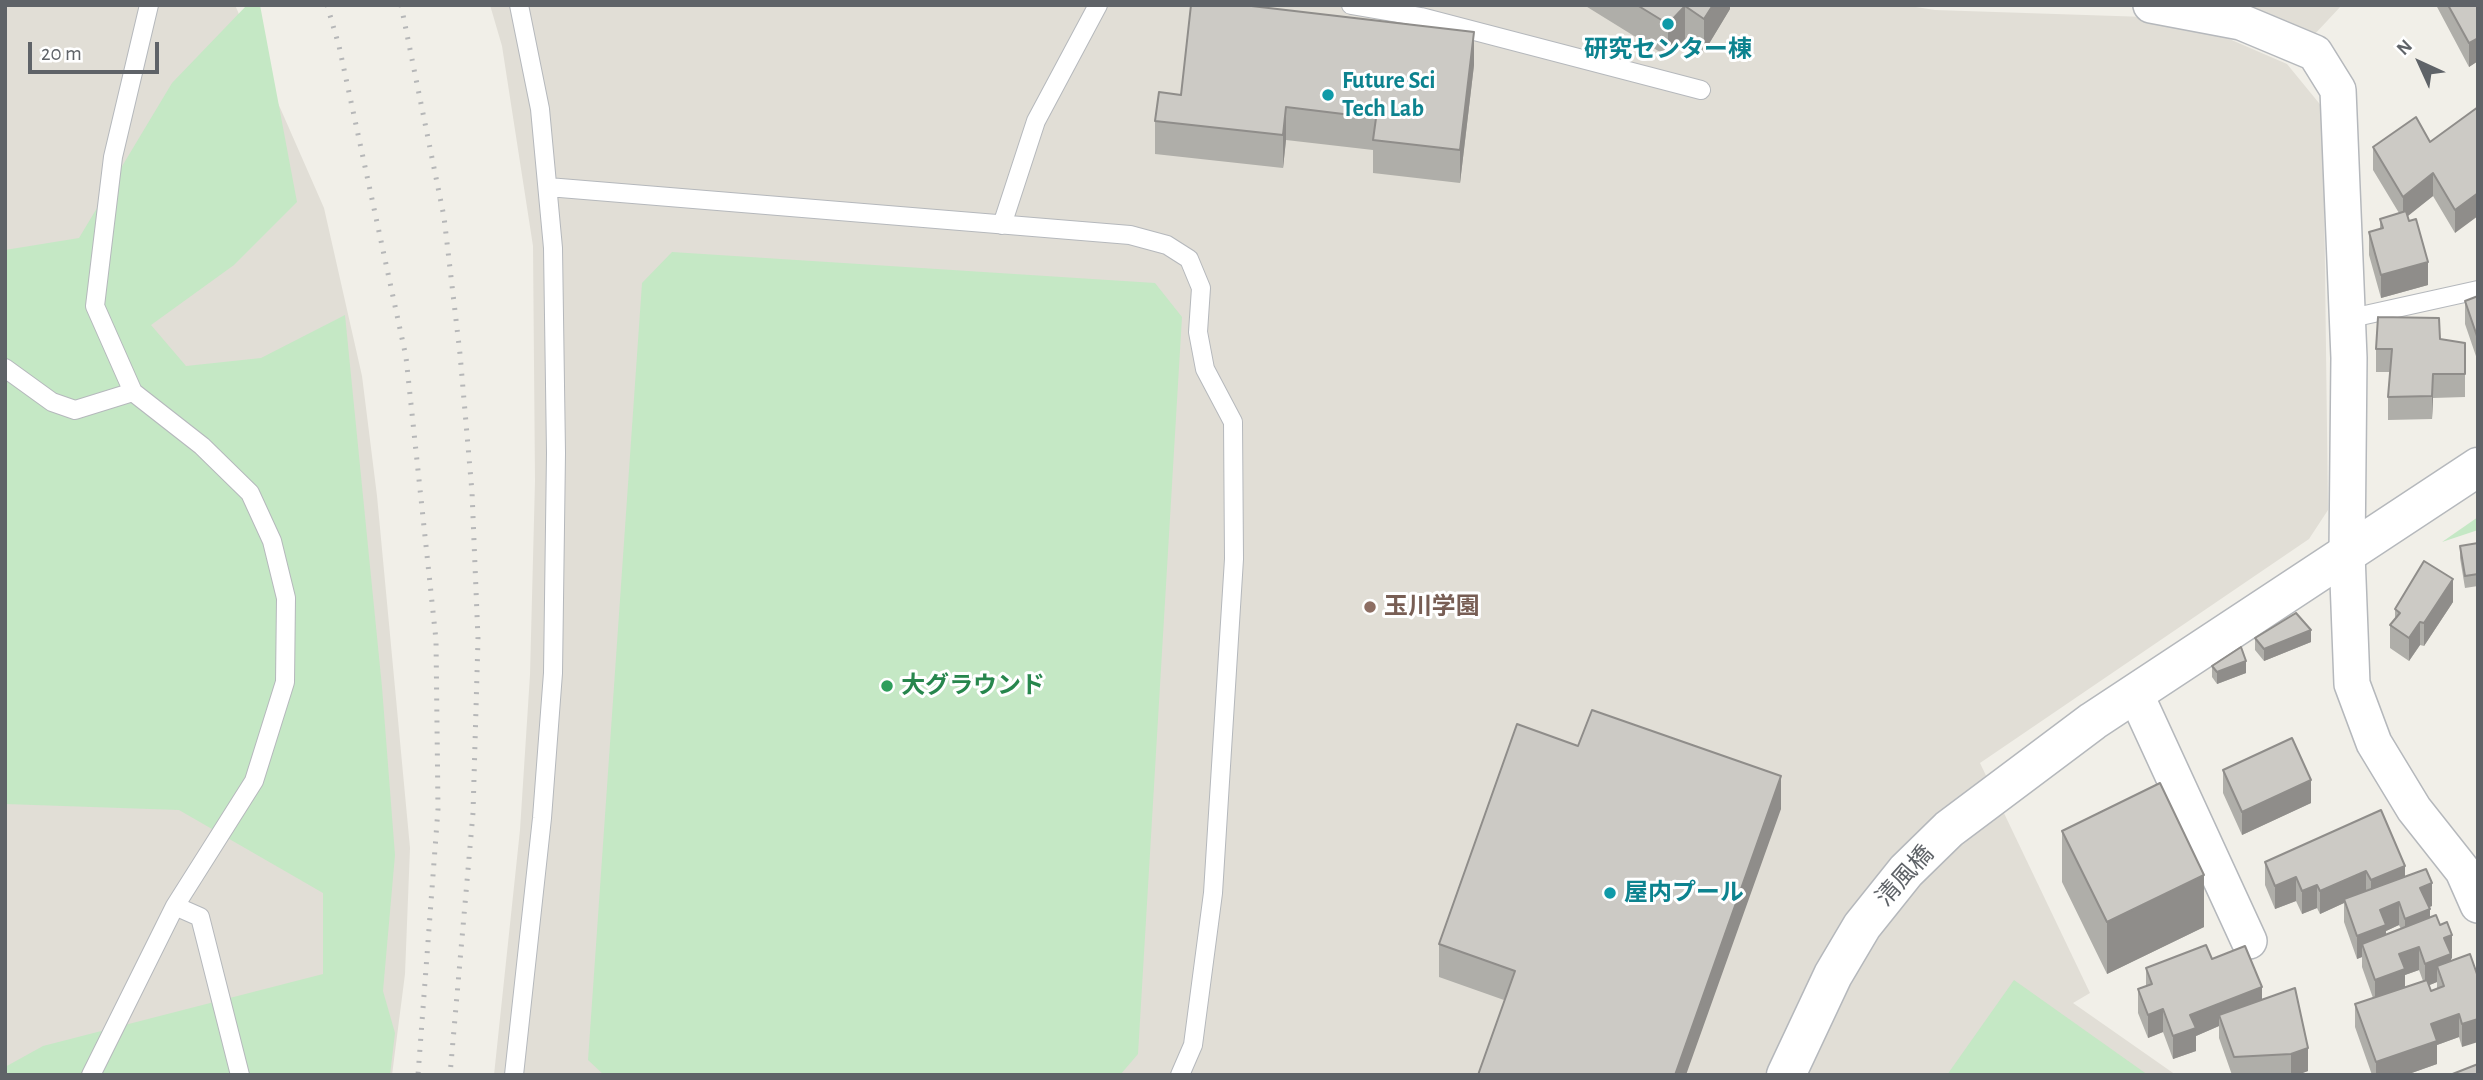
<!DOCTYPE html>
<meta charset="utf-8">
<style>
body{margin:0}
#map{position:relative;width:2483px;height:1080px;overflow:hidden;background:#f1efe8;font-family:"Alegreya Sans",sans-serif}
canvas{display:block}
.frame{position:absolute;inset:0;border:7px solid #5f6368;pointer-events:none}
.north{position:absolute;left:2385px;top:28px;width:70px;height:70px;-webkit-text-stroke:5px #fff;paint-order:stroke;rotate:315deg;font-size:19px;font-weight:700;line-height:28px;text-align:center;color:#5f6368}
.north::after{content:'';display:block;margin:auto;width:24px;height:32px;background:#5f6368;clip-path:polygon(50% 0,100% 100%,50% 72%,0 100%)}
.scale{position:absolute;left:28px;top:42px;width:131px;height:32px;box-sizing:border-box;border:4px solid #5f6368;border-top:0;padding-left:9px;font-size:21px;line-height:24px;white-space:nowrap;color:#5f6368;-webkit-text-stroke:5px #fff;paint-order:stroke}
</style>
<div id="map">
<canvas width="2483" height="1080"></canvas>
<div class="frame"></div>
<div class="north">N</div>
<div class="scale">20 m</div>
</div>
<script>
const c = document.querySelector('canvas').getContext('2d');
c.lineJoin = 'round';
function paint(path, color) {
  c.fillStyle = color;
  c.fill(path, 'evenodd');
}
function shape(rows) {
  const path = new Path2D();
  for (const r of rows) {
    path.moveTo(r[0], r[1]);
    for (let i = 2; i < r.length; i += 2) path.lineTo(r[i], r[i + 1]);
  }
  return path;
}
function strokePath(path, color, width, dash) {
  c.strokeStyle = color;
  c.lineWidth = width;
  c.lineCap = dash ? 'butt' : 'round';
  c.setLineDash(dash || []);
  c.stroke(path);
}
function write(font, color, halo, rows, align = 'center') {
  c.font = font + ' "Alegreya Sans","Noto Sans JP",sans-serif';
  c.lineWidth = 6;
  c.setLineDash([]);
  c.textBaseline = 'middle';
  c.strokeStyle = halo;
  c.fillStyle = color;
  for (const [text, x, y, turn = 0] of rows) {
    c.save();
    c.translate(x, y);
    c.rotate((+turn || 0) * Math.PI / 180);
    c.textAlign = isNaN(turn) ? turn : align;
    if (halo) c.strokeText(text, 0, 0);
    c.fillText(text, 0, 0);
    c.restore();
  }
}
paint(shape([
 [5,5,235,5,324,208,362,376,377,496,410,848,405,974,392,1075,5,1075],
 [490,5,1903,5,1935,10,2146,17,2227,38,2287,64,2323,108,2328,510,2309,539,1980,763,2090,993,2073,1003,2176,1075,494,1075,520,830,530,675,535,481,533,246,502,46],
 [2220,5,2342,5,2313,36]
]), '#e1ded6');
paint(shape([
 [247,5,260,5,297,202,234,265,151,325,186,366,261,358,345,315,382,687,395,855,383,991,395,1033,390,1075,5,1075,5,1067,43,1046,323,974,323,893,179,810,5,804,5,250,79,238,172,83],
 [672,252,1155,283,1182,317,1138,1054,1120,1075,604,1075,588,1060,642,283],
 [2478,517,2478,530,2442,542],
 [2014,980,2148,1075,1947,1075]
]), '#c5e8c5');
const service = shape([
 [1351,5,1421,17,1701,90],
 [548,187,1130,235,1167,245,1189,259,1201,288,1198,332,1205,369,1233,422,1234,559,1213,893,1193,1045,1180,1075],
 [1002,225,1036,121,1098,5],
 [2347,319,2478,290],
 [5,368,52,402,75,410,133,392,202,446,250,493,272,541,286,598,285,682,254,781,175,906,91,1075],
 [133,392,95,306,113,157,149,5],
 [175,906,200,917,240,1075],
 [514,1075,542,818,553,673,556,453,553,248,540,109,519,5]
]);
const minor = shape([
 [2151,5,2241,22,2315,53,2338,90,2349,358,2347,554,2352,684,2374,743,2414,809,2463,871,2478,905],
 [2135,693,2249,941]
]);
const tertiary = shape([
 [1786,1075,1833,975,1862,926,1906,871,1949,829,2093,721,2478,467]
]);
strokePath(service, '#b5b8bc', 20);
strokePath(minor, '#b5b8bc', 38);
strokePath(tertiary, '#b5b8bc', 41);
strokePath(service, '#fff', 18);
strokePath(minor, '#fff', 35);
strokePath(tertiary, '#fff', 38);
strokePath(shape([
 [327,5,339,46,406,357,436,640,438,809,418,1075],
 [401,5,444,217,460,354,472,492,478,639,473,813,450,1075]
]), '#b6b7b8', 5, [2, 9]);
paint(shape([
 [1584,5,1730,5,1730,9,1704,52,1685,39,1668,57],
 [2436,5,2478,5,2478,61,2469,67],
 [1474,65,1460,183,1373,173,1373,150,1286,140,1283,168,1155,154,1155,121,1181,95],
 [2478,107,2455,233,2433,196,2407,216,2428,285,2381,298,2369,255,2369,232,2380,229,2380,219,2399,213,2373,170,2373,147,2430,142],
 [2478,296,2478,362,2465,324,2465,301],
 [2440,339,2465,343,2465,397,2433,398,2432,419,2388,420,2388,397,2390,372,2376,372,2376,349],
 [2478,543,2478,586,2465,588,2460,558,2460,546],
 [2453,602,2424,646,2420,645,2409,661,2390,648,2390,625,2395,619,2395,609],
 [2255,638,2311,642,2264,661,2255,650],
 [2212,666,2246,673,2217,684,2212,677],
 [1578,746,1781,809,1504,1000,1439,977,1439,944],
 [2223,770,2311,803,2242,835,2223,793],
 [2381,810,2405,877,2432,906,2429,907,2430,918,2452,958,2451,959,2451,961,2470,954,2462,1047,2459,1037,2437,1045,2437,1064,2406,1075,2372,1075,2355,1027,2355,1004,2373,998,2362,967,2362,957,2357,959,2344,922,2344,903,2320,914,2317,908,2302,914,2296,901,2275,909,2265,885,2265,862],
 [2399,925,2401,929,2386,934,2386,931],
 [2419,970,2423,981,2405,987,2405,975],
 [2437,982,2437,989,2431,991,2429,985],
 [2062,831,2204,927,2107,974,2062,882],
 [2212,959,2262,1000,2308,1071,2297,1075,2232,1075,2219,1038,2219,1026,2196,1036,2196,1051,2173,1059,2163,1032,2148,1038,2138,1013,2138,989,2146,986,2146,968]
]), '#afaea9');
paint(shape([
 [1713,5,1730,5,1730,9,1704,52,1704,19],
 [1685,6,1685,39,1668,57,1668,24],
 [1474,32,1474,65,1460,183,1460,150],
 [2478,38,2478,61,2469,67,2469,43],
 [1286,107,1286,140,1283,168,1283,135],
 [2433,173,2433,196,2403,220,2403,197],
 [2478,193,2478,216,2455,233,2455,210],
 [2428,262,2428,285,2381,298,2381,275],
 [2433,374,2433,398,2432,419,2432,396],
 [2453,579,2453,602,2424,646,2424,623],
 [2420,622,2420,645,2409,661,2409,638],
 [2311,630,2311,642,2264,661,2264,649],
 [2246,661,2246,673,2217,684,2217,672],
 [1781,776,1781,809,1686,1075,1675,1075],
 [2311,780,2311,803,2242,835,2242,812],
 [2405,866,2405,889,2371,903,2371,880],
 [2366,871,2366,894,2344,899,2344,903,2320,914,2320,891],
 [2204,875,2204,927,2107,974,2107,922],
 [2296,877,2296,901,2275,909,2275,886],
 [2432,883,2432,906,2420,911,2420,888],
 [2317,885,2317,908,2302,914,2302,891],
 [2399,902,2399,925,2386,931,2386,948,2362,944,2362,957,2357,959,2357,936,2380,910],
 [2430,909,2430,932,2405,942,2405,919],
 [2452,935,2452,958,2451,959,2451,977,2437,966,2437,982,2425,987,2425,964,2444,938],
 [2419,947,2419,970,2405,975,2405,992,2375,1003,2375,980,2399,954],
 [2262,987,2262,1010,2219,1015,2219,1026,2196,1036,2196,1051,2173,1059,2173,1036,2190,1015],
 [2163,1009,2163,1032,2148,1038,2148,1015],
 [2459,1014,2459,1037,2437,1045,2437,1064,2406,1075,2376,1075,2376,1062,2431,1024],
 [2478,1019,2478,1042,2462,1047,2462,1024],
 [2308,1048,2308,1071,2297,1075,2291,1075,2291,1054]
]), '#8f8d8a');
const building = shape([
 [1191,5,1243,5,1474,32,1460,150,1373,140,1376,118,1286,107,1283,135,1155,121,1159,92,1181,95,1191,5],
 [1637,5,1713,5,1704,19,1685,6,1668,24,1637,5],
 [2448,5,2478,5,2478,38,2469,43,2448,5],
 [2478,107,2478,193,2455,210,2433,173,2403,197,2373,147,2416,117,2430,142,2478,107],
 [2406,211,2409,221,2416,219,2428,262,2381,275,2369,232,2383,228,2380,219,2406,211],
 [2478,296,2478,339,2465,301,2478,296],
 [2378,317,2439,318,2440,339,2465,343,2465,374,2433,374,2432,396,2388,397,2392,349,2376,349,2378,317],
 [2478,543,2478,574,2465,576,2460,546,2478,543],
 [2424,561,2453,579,2424,623,2420,622,2409,638,2390,625,2400,613,2395,609,2424,561],
 [2296,613,2311,630,2264,649,2255,638,2296,613],
 [2241,647,2246,661,2217,672,2212,666,2241,647],
 [1592,710,1781,776,1675,1075,1478,1075,1515,971,1439,944,1517,724,1578,746,1592,710],
 [2292,738,2311,780,2242,812,2223,770,2292,738],
 [2160,783,2204,875,2107,922,2062,831,2160,783],
 [2381,810,2405,866,2371,880,2366,871,2320,891,2317,885,2302,891,2296,877,2275,886,2265,862,2381,810],
 [2426,869,2432,883,2420,888,2430,909,2405,919,2399,902,2380,910,2386,925,2357,936,2344,899,2426,869],
 [2436,915,2440,925,2447,922,2452,935,2444,938,2451,954,2425,964,2419,947,2399,954,2405,969,2375,980,2362,944,2436,915],
 [2206,945,2212,959,2245,946,2262,987,2190,1015,2196,1028,2173,1036,2163,1009,2148,1015,2138,989,2152,984,2146,968,2206,945],
 [2470,954,2478,977,2478,1019,2462,1024,2459,1014,2431,1024,2437,1041,2376,1062,2355,1004,2427,980,2431,991,2444,986,2437,966,2470,954],
 [2295,988,2308,1048,2291,1054,2234,1057,2219,1015,2295,988],
 [2478,1064,2478,1075,2450,1075,2478,1064]
]);
paint(building, '#cccac5');
strokePath(building, '#8f8d8a', 2);
for (const [x, y, r, color] of [
 [1668,24,7,"#0f9aa8"],
 [1328,95,7,"#0f9aa8"],
 [1370,607,7,"#8d6e63"],
 [887,686,7,"#2e9e5b"],
 [1610,893,7,"#0f9aa8"]
]) {
  const dot = new Path2D();
  dot.arc(x, y, r, 0, 2 * Math.PI);
  c.fillStyle = color;
  c.fill(dot);
  strokePath(dot, '#fff', 2.5);
}
write('bold 24px', '#0d838f', '#fff', [
 ["研究センター棟",1668,50,"center"],
 ["Future Sci",1342,81],
 ["Tech Lab",1342,109],
 ["屋内プール",1624,893]
], 'left');
write('bold 24px', '#785e54', '#fff', [
 ["玉川学園",1384,607]
], 'left');
write('bold 24px', '#27864d', '#fff', [
 ["大グラウンド",901,686]
], 'left');
write('24px', '#5f6368', '#fff', [
 ["清風橋",1905,876,-48]
]);
</script>
